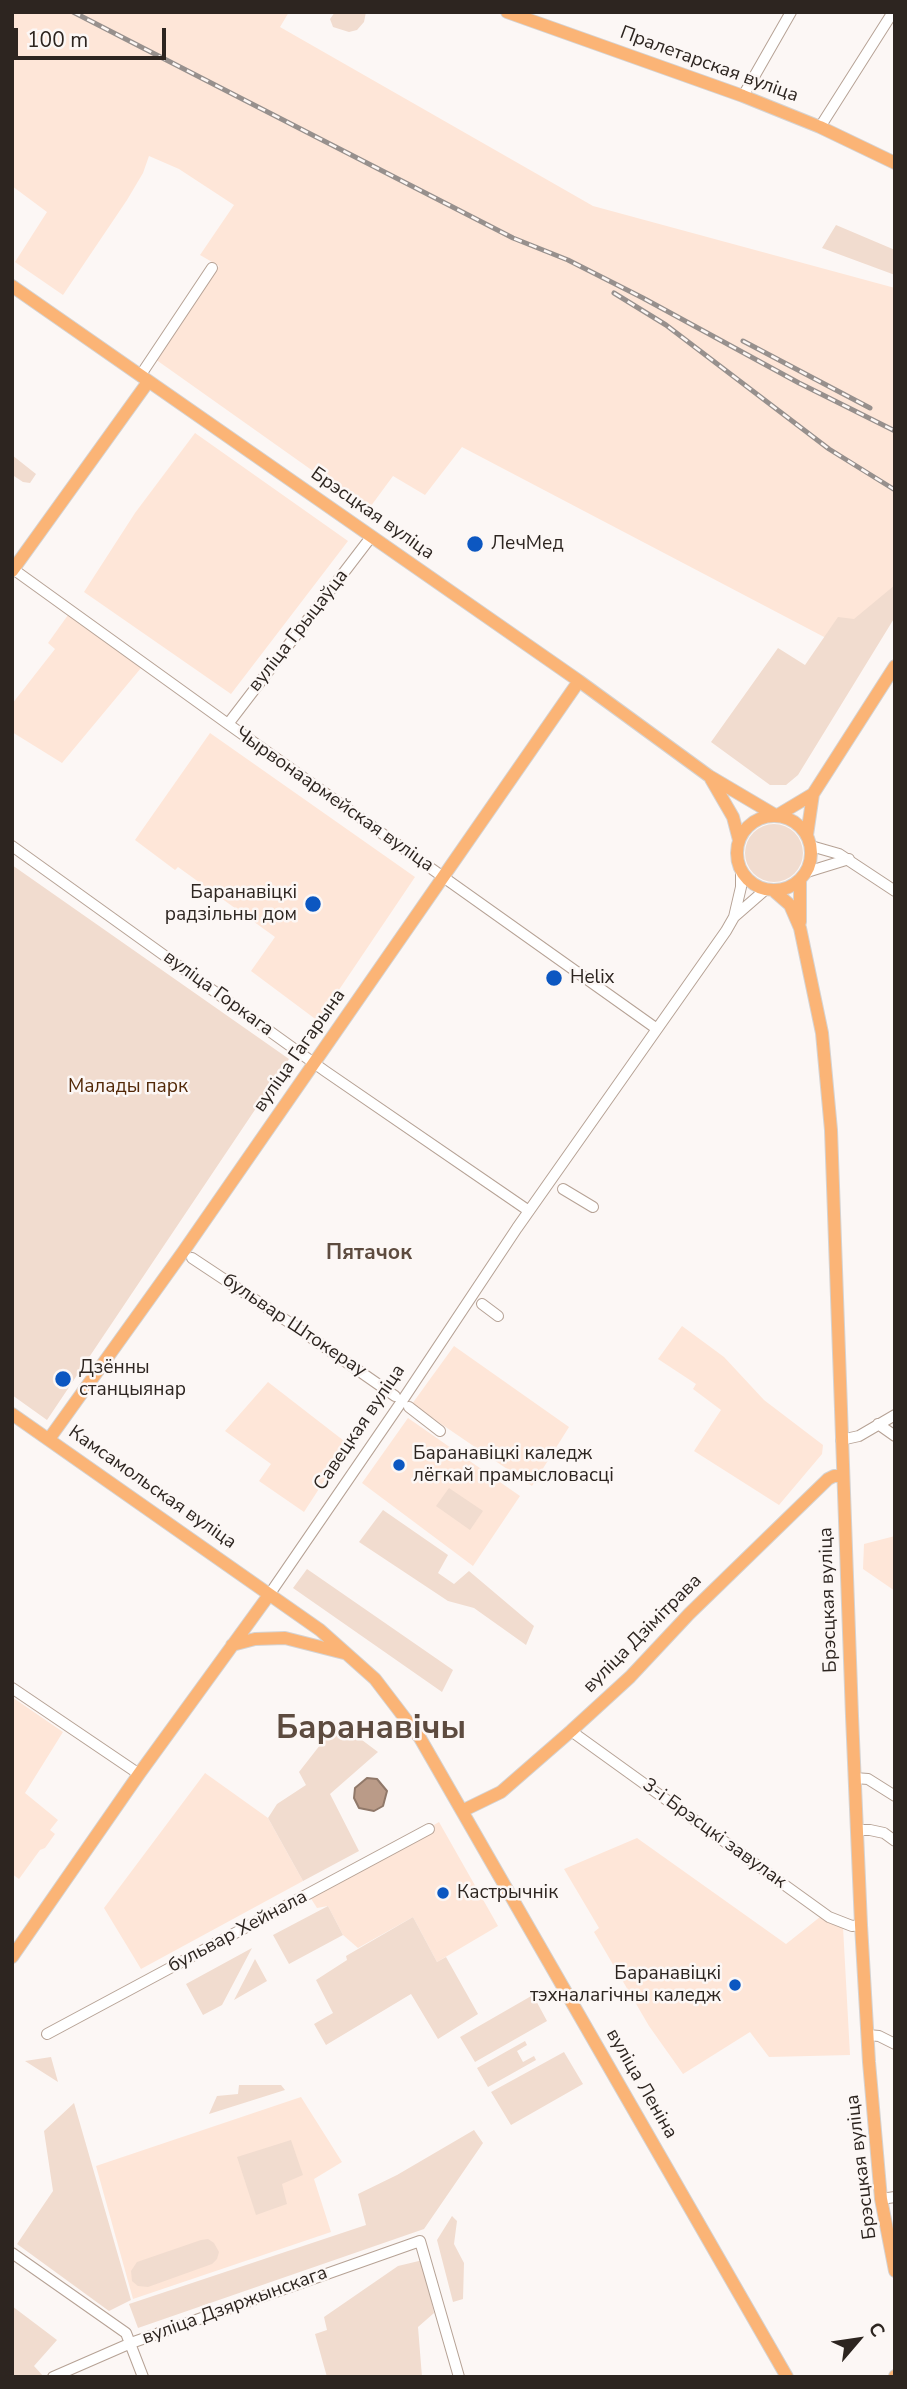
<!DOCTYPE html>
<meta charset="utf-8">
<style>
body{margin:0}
#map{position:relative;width:907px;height:2389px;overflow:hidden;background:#fcf7f5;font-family:"Nunito Sans",sans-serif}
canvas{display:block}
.frame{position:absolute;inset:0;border:14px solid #2d2520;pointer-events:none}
.north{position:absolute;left:823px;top:2305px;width:70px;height:70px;-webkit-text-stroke:5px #fcf7f5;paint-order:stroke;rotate:61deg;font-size:19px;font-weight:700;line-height:28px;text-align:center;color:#2d2520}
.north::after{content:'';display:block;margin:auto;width:24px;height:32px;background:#2d2520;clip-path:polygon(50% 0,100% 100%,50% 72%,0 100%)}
.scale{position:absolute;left:14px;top:28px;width:152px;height:32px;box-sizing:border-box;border:4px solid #2d2520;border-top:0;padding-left:9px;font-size:21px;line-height:24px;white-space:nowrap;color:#2d2520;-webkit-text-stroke:5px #fcf7f5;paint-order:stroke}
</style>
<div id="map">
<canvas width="907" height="2389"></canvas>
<div class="frame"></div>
<div class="north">С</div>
<div class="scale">100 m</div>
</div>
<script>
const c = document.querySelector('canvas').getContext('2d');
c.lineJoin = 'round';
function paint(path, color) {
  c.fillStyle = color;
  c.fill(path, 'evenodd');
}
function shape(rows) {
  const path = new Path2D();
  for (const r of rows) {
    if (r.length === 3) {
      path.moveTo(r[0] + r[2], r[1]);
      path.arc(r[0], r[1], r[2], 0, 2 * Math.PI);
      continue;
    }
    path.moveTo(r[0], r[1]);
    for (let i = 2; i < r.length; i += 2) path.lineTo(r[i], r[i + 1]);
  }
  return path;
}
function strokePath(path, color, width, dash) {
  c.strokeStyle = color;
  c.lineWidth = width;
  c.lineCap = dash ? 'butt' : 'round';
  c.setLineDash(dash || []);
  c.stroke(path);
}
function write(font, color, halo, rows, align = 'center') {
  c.font = font + ' "Nunito Sans",sans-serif';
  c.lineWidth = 5;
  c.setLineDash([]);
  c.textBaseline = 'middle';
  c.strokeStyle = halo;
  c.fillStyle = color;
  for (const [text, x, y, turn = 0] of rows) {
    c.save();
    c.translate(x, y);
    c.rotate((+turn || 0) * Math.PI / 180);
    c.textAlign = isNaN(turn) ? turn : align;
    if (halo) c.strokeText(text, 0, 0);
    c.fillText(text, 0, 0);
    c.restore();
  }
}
paint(shape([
 [12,12,289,12,280,27,593,206,895,288,895,599,826,638,462,447,425,495,393,476,368,510,155,359,219,266,200,255,234,205,179,169,149,156,143,173,127,200,63,295,15,262,47,212,12,186],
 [195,433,348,541,231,694,84,592,135,513],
 [68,615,141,668,62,763,12,732,12,704,55,649,48,643],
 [210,733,415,877,318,1021,251,971,275,937,178,867,175,870,135,840],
 [682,1326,724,1357,764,1400,823,1445,822,1454,779,1505,694,1451,721,1410,693,1389,696,1384,658,1359],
 [454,1346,569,1427,532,1486,412,1404],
 [268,1382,348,1444,304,1512,259,1481,271,1464,225,1431],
 [408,1418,520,1496,473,1566,362,1483],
 [895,1536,895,1591,863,1569,864,1544],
 [12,1697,63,1732,25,1793,58,1820,50,1830,55,1834,45,1848,40,1850,19,1879,12,1874],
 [205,1773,268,1818,303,1881,141,1969,104,1908],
 [439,1822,498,1926,437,1962,413,1917,358,1948,343,1935,328,1906,317,1908,310,1897],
 [637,1838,786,1944,820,1917,843,1927,850,2055,769,2057,750,2032,683,2074,649,2026,594,1932,599,1928,564,1869],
 [301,2097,342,2162,314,2179,331,2232,133,2299,96,2166]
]), '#fee6d8');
paint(shape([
 [335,12,366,12,364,22,357,30,349,32,333,27,330,19],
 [836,225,895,250,895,275,822,248],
 [12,455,36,474,30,483,23,482,14,476,12,478],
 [895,585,895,617,798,775,786,785,770,785,711,742,778,648,805,665,838,617,854,619],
 [774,853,29],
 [12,865,289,1059,47,1420,12,1395],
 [449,1488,483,1511,470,1530,436,1506],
 [383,1510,448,1555,438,1573,454,1584,469,1571,534,1626,526,1645,474,1608,448,1601,359,1542],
 [307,1569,453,1670,442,1692,293,1588],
 [338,1722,378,1752,330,1794,359,1851,303,1881,268,1818,277,1804,306,1785,299,1772],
 [328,1906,343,1935,289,1964,273,1935],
 [413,1917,437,1962,446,1957,478,2014,438,2039,411,1994,326,2045,314,2024,333,2013,316,1980,347,1960,346,1956],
 [252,1948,222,2005,203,2015,186,1984],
 [255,1959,267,1981,234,2000],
 [533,1995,547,2021,475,2062,460,2037],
 [525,2041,527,2045,517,2051,523,2062,534,2056,536,2060,488,2087,477,2068],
 [564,2052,583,2084,511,2125,491,2092],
 [51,2057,58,2082,25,2061],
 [239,2085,281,2085,285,2090,209,2114,217,2096,238,2094],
 [74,2103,131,2300,109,2311,17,2244,53,2191,44,2131],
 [474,2130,483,2143,424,2229,138,2328,129,2304,366,2225,358,2194,397,2175],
 [291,2140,303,2175,282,2184,287,2204,256,2215,237,2157],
 [452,2216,457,2221,454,2244,464,2263,463,2299,453,2302,437,2240],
 [208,2239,214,2243,219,2252,217,2259,212,2264,148,2287,138,2286,132,2281,131,2271,137,2262,201,2240],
 [423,2260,434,2313,418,2327,422,2377,327,2377,315,2334,327,2330,324,2317,398,2266],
 [12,2306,57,2340,34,2366,44,2377,12,2377]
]), '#f1dccf');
const water = shape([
 [367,1778,377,1779,387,1791,383,1806,374,1811,359,1808,354,1798,355,1788,367,1778]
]);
paint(water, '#ba9b88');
strokePath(water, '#907869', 2);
const minor = shape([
 [743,96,791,12],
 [820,127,893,12],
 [140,376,212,268],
 [13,569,228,724,657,1029],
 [228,724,371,537],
 [12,846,325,1071,529,1211],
 [811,846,839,854,895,891],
 [807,872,849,859],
 [734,917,765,890],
 [563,1189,593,1207],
 [192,1258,293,1325,395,1396],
 [482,1304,498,1316],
 [409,1407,440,1431],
 [878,1424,895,1436],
 [841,1440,859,1436,895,1415],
 [269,1595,402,1401,517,1228,726,931,734,917,741,887,741,871],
 [12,1688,139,1774],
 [571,1731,829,1917,852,1926,861,1925],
 [855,1778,868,1779,895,1796],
 [857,1830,870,1830,884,1833,895,1841],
 [47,2034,429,1829],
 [868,2035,879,2036,895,2044],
 [881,2199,895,2197],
 [12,2253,126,2333,143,2377],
 [53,2377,131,2343,420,2241,459,2377]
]);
const major = shape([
 [507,12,743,96,820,127,895,163],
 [12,286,579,681,709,776,775,815],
 [12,571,148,382],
 [711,779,733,817,739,840],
 [778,815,813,794],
 [774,853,37],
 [807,835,813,794,895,666],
 [774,891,790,905,800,928,822,1033,831,1130,852,1716,861,1925,869,2062,881,2199,895,2271],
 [800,922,800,880],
 [12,1414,320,1630,375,1679,420,1738,787,2377],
 [49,1439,183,1252,579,681],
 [232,1645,255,1639,285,1638,344,1653],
 [462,1811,501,1792,571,1731,630,1677,689,1614,828,1479,834,1476,843,1476],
 [12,1957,139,1774,269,1595],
 [895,2377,895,2376]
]);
strokePath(minor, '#b6a295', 12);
strokePath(major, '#d5d3d2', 14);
strokePath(minor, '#fff', 10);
strokePath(major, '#fbb476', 12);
const rail = shape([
 [73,12,513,238,568,260,643,298,799,383,895,431],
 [614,293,666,325,829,449,895,490],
 [743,341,870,408]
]);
strokePath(rail, '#97908d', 5);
strokePath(rail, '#fcf7f5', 2.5, [8]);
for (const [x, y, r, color] of [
 [475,544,9,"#0c57c1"],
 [313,904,9,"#0c57c1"],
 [554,978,9,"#0c57c1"],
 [63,1379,9,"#0c57c1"],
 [399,1465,7,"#0c57c1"],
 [443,1893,7,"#0c57c1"],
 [735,1985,7,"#0c57c1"]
]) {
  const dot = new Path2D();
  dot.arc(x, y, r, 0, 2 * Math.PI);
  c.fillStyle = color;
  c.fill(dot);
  strokePath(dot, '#fcf7f5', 2.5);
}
write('19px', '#2d2520', '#fcf7f5', [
 ["Пралетарская вуліца",709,65,20],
 ["Брэсцкая вуліца",372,514,35],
 ["вуліца Грыцаўца",299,631,-52],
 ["Чырвонаармейская вуліца",334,800,35],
 ["вуліца Горкага",218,994,36],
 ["вуліца Гагарына",300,1051,-55],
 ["бульвар Штокерау",294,1326,34],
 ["Савецкая вуліца",360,1428,-56],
 ["Камсамольская вуліца",152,1488,35],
 ["Брэсцкая вуліца",829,1600,-92],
 ["вуліца Дзімітрава",643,1634,-45],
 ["3-і Брэсцкі завулак",714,1834,36],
 ["бульвар Хейнала",238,1932,-28],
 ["вуліца Леніна",641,2084,60],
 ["Брэсцкая вуліца",862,2167,-97],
 ["вуліца Дзяржынскага",235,2306,-20]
]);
write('19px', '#2d2520', '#fcf7f5', [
 ["ЛечМед",491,544],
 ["Баранавіцкі",297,893,"right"],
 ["радзільны дом",297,915,"right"],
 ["Helix",570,978],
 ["Дзённы",79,1368],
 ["станцыянар",79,1390],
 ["Баранавіцкі каледж",413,1454],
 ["лёгкай прамысловасці",413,1476],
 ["Кастрычнік",457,1893],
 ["Баранавіцкі",721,1974,"right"],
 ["тэхналагічны каледж",721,1996,"right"]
], 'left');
write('19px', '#522807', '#fcf7f5', [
 ["Малады парк",128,1087]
]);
write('bold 21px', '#5d4b3f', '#fcf7f5', [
 ["Пятачок",369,1254]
]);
write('bold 33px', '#5d4b3f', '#fcf7f5', [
 ["Баранавічы",371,1730]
]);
</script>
